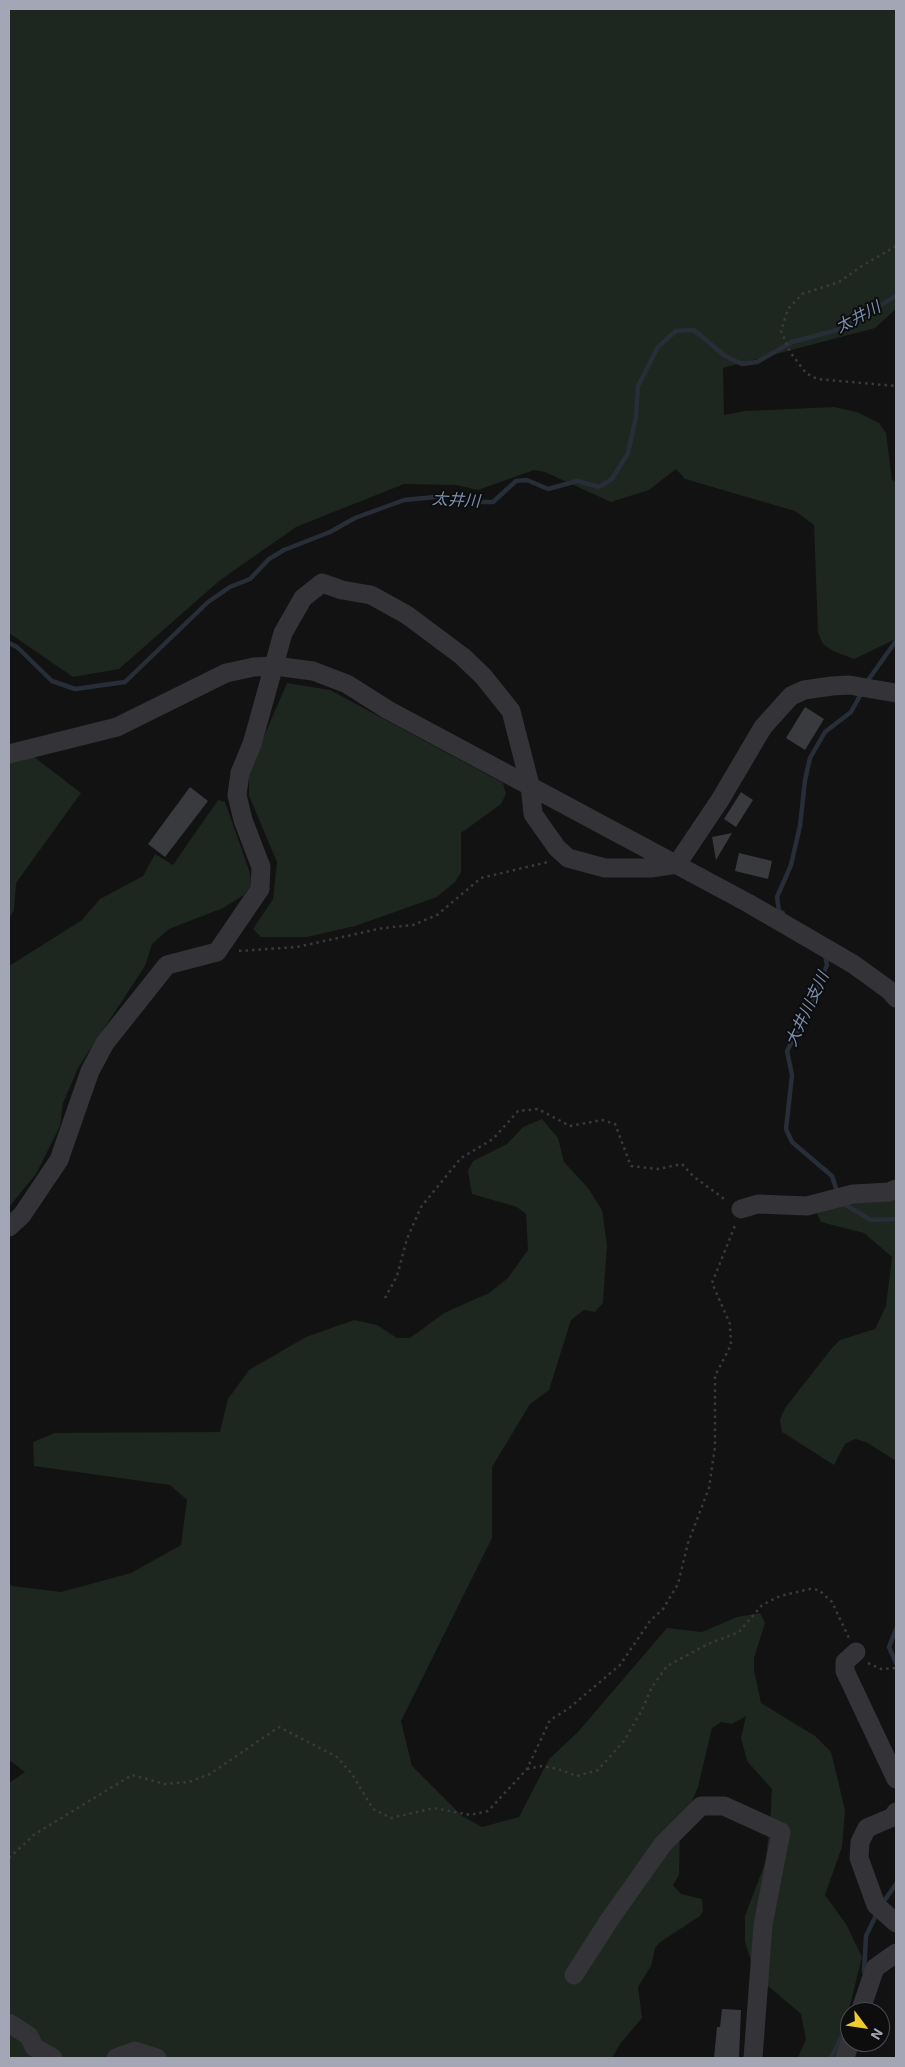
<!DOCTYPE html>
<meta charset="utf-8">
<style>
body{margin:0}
#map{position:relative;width:905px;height:2067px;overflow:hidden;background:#121213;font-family:"Exo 2",sans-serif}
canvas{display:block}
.frame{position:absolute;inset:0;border:10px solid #a3a6b4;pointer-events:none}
.north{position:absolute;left:840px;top:2002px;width:50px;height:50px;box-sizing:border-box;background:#0d0d0e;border:1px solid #494a50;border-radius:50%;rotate:121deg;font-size:14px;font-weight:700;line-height:20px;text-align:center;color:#a3a6b4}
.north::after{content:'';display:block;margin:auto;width:18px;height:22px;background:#f1ca2c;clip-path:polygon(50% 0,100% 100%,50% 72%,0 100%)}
</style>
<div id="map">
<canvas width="905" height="2067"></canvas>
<div class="frame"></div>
<div class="north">N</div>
</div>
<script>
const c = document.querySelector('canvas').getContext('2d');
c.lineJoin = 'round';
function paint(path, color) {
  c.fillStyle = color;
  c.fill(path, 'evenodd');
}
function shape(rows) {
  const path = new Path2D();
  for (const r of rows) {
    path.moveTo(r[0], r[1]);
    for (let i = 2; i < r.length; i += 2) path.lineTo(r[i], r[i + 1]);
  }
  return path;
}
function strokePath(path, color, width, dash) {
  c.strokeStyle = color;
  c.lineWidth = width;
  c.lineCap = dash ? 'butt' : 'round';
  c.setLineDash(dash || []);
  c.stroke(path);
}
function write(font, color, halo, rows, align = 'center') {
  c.font = font + ' "Exo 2","Noto Sans JP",sans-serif';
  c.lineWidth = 4;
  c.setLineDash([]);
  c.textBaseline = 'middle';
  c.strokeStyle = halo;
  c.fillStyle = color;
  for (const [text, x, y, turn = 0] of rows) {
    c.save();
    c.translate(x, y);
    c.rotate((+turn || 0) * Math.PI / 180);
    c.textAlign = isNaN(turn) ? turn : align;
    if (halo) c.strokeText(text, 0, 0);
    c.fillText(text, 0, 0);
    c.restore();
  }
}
paint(shape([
 [9,9,896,9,896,309,875,328,723,368,724,415,745,411,834,407,857,412,879,423,886,433,892,480,896,482,896,639,854,659,833,651,823,644,818,633,814,525,795,511,685,479,676,469,649,490,611,502,545,472,534,470,478,490,456,485,404,484,296,527,219,581,119,669,73,677,9,633],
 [287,683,330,690,503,783,506,794,501,804,461,833,461,872,455,882,437,897,355,926,307,937,261,937,253,929,273,899,277,862,249,796,249,771],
 [29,753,81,793,16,883,14,910,9,918,9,758],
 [218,800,225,802,250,873,251,885,244,895,223,908,169,929,152,944,145,966,78,1068,63,1103,60,1126,36,1174,9,1207,9,966,82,920,100,899,143,876,155,854,173,865],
 [542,1119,558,1138,564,1162,588,1188,602,1210,607,1245,603,1303,595,1312,584,1310,571,1320,549,1390,530,1404,492,1467,492,1538,401,1721,412,1766,462,1816,482,1827,519,1817,549,1759,578,1732,667,1628,702,1632,737,1617,760,1613,765,1623,754,1658,754,1670,761,1703,815,1736,831,1752,845,1810,842,1847,825,1895,846,1924,862,1957,837,2058,798,2058,806,2039,801,2014,755,1975,745,1941,745,1916,765,1863,770,1827,772,1789,747,1761,741,1738,746,1716,732,1724,721,1722,712,1728,698,1787,680,1829,679,1875,673,1885,681,1894,702,1899,703,1911,700,1916,659,1943,655,1948,651,1966,638,1987,642,2018,620,2044,612,2058,9,2058,9,1783,25,1772,9,1760,9,1583,12,1586,61,1592,131,1573,181,1545,187,1500,170,1485,34,1466,33,1442,55,1433,220,1432,228,1399,249,1370,306,1337,354,1320,377,1325,397,1338,410,1338,444,1313,489,1293,508,1278,528,1250,526,1214,517,1207,472,1194,468,1171,473,1161,507,1144,523,1127],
 [896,1194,896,1461,866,1442,855,1439,845,1444,834,1465,782,1432,780,1420,785,1408,832,1348,840,1340,875,1329,886,1306,892,1257,864,1233,821,1222,816,1212]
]), '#1e2620');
strokePath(shape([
 [9,643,17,647,52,681,75,689,125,682,208,602,230,587,250,579,269,559,284,550,330,532,355,518,404,500,445,496,479,502,493,502,516,481,527,480,548,489,577,481,599,487,612,479,628,453,636,417,638,386,658,347,676,331,694,330,725,356,742,364,757,362,792,342,841,329,896,296],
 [866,683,896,641],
 [783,913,779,911,777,897,791,865,800,826,805,780,810,758,825,732,851,712,862,692],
 [825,955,827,965,807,1013,787,1051,792,1075,786,1129,792,1142,832,1176,838,1194],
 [842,1203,871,1220,896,1219],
 [896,1629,889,1647,896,1663],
 [882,1904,896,1884],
 [864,1972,866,1936,877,1913],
 [831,2058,850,2020]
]), '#282e37', 4.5);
paint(shape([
 [805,707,824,719,805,750,786,738],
 [190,787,208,801,165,857,148,844],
 [741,792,753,800,736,827,724,819],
 [732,833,716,860,712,837],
 [739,853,772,861,768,879,735,871],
 [722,2009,741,2010,739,2058,714,2058,717,2027,720,2027]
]), '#393a3e');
strokePath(shape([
 [896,246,862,266,839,282,802,294,788,309,781,331,790,352,806,373,817,379,896,386],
 [239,951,297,947,383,928,413,925,437,915,481,878,548,862],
 [385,1298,397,1276,407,1239,421,1207,461,1158,493,1139,518,1111,538,1109,570,1126,602,1120,615,1124,631,1166,658,1169,682,1164,693,1176,727,1201],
 [868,1663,881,1669,896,1668],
 [527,1769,542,1766,558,1769,577,1776,598,1770,624,1741,642,1710,652,1687,667,1666,708,1644,739,1632,762,1605,780,1596,810,1589,819,1590,832,1602,849,1638],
 [9,1858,35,1834,132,1775,165,1784,189,1782,210,1774,279,1727,337,1757,352,1774,373,1809,391,1818,434,1808,470,1815,488,1811,527,1769,550,1720,568,1709,620,1665,650,1621,663,1609,678,1584,688,1543,709,1488,715,1447,715,1376,731,1345,730,1324,712,1283,736,1223]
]), '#393a3f', 2.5, [2.5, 4]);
strokePath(shape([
 [9,754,117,727,226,673,254,667,275,666,313,671,347,684,388,710,748,903,853,964,889,990,896,998],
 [741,1209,758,1204,807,1206,853,1194,889,1192,896,1189],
 [9,1227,22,1215,59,1160,90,1071,105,1043,167,965,217,952,260,889,261,867,243,820,237,795,240,773,252,744,283,633,303,598,322,583,342,590,371,595,407,615,462,656,483,676,511,711,530,785,533,814,557,848,568,858,605,868,651,868,677,864,720,800,763,727,791,696,804,690,832,686,849,685,896,693],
 [856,1652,845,1662,845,1671,896,1779],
 [896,1812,893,1817,867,1828,860,1842,859,1858,876,1905,896,1923],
 [574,1975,610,1919,663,1844,701,1806,724,1806,781,1832,763,1925,753,2058],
 [860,2012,875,1968,896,1953],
 [9,2023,29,2036,34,2047,53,2058],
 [116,2058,135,2051,157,2058],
 [845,2058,850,2042]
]), '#333338', 19);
write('italic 16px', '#7a8fb0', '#0d0d0e', [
 ["太井川",858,317,-28],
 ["太井川",456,500,3],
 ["大井川支川",807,1009,-65]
]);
</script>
